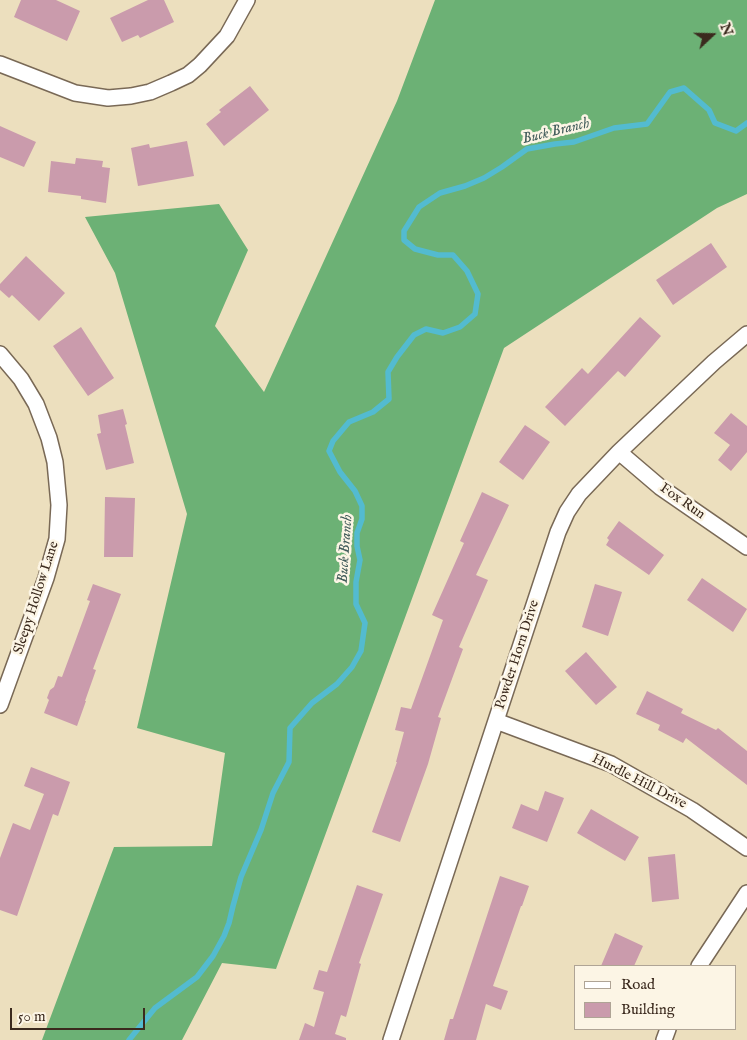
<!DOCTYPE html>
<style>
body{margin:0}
#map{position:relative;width:747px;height:1040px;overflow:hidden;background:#ecdfbe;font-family:"IM FELL English",serif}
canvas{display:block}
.legend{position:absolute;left:574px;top:965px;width:162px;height:65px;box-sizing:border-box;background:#fcf5e5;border:1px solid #afa495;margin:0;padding:6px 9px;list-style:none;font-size:15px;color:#3b2a1e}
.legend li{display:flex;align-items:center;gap:10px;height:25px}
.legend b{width:25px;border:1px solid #afa495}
.north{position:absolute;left:687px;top:10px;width:50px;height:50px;-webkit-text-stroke:4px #fcf5e5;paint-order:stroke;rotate:69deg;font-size:14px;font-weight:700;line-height:20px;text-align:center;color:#3b2a1e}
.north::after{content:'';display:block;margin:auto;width:18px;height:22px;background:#3b2a1e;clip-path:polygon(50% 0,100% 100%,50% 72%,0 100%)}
.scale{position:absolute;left:10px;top:1008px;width:135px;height:22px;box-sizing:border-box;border:2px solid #3b2a1e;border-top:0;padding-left:6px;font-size:15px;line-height:18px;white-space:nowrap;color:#3b2a1e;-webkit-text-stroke:4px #fcf5e5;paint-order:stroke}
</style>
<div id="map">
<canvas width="747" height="1040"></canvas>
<ul class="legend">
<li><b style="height:6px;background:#fff"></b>Road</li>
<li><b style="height:14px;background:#ca9bac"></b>Building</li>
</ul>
<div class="north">N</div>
<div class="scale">50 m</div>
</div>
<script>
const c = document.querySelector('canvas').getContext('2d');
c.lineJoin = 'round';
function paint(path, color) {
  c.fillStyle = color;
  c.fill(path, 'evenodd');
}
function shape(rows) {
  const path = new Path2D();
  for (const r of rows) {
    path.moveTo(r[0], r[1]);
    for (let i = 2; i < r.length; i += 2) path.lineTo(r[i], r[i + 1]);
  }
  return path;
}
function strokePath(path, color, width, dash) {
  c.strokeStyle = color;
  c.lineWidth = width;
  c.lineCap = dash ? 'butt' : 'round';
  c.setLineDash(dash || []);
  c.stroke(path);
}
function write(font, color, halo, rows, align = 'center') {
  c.font = font + ' "IM FELL English",serif';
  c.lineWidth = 5;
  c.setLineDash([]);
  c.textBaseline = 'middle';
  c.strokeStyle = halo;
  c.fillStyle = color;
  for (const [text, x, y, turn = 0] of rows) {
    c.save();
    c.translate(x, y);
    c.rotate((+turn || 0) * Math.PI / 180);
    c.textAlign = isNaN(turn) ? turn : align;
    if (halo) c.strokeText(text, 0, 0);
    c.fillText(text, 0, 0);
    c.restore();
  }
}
paint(shape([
 [435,0,747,0,747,194,717,208,504,348,276,969,222,963,182,1040,42,1040,114,847,212,846,225,753,137,728,187,514,115,273,85,217,219,204,248,250,215,326,264,392,397,101]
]), '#6cb175');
strokePath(shape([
 [129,1040,155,1008,197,977,213,956,224,936,229,923,233,906,241,877,261,830,273,793,289,762,290,728,312,703,337,684,352,667,361,651,365,623,356,604,356,582,360,560,357,546,357,533,362,519,362,506,355,491,340,472,329,451,333,441,349,422,373,412,389,399,388,372,397,357,414,335,426,329,443,333,460,327,475,314,478,294,467,271,453,255,438,255,415,249,404,240,404,231,419,207,440,193,465,186,484,178,502,167,527,149,555,144,574,142,614,128,647,124,670,92,684,88,709,110,715,123,736,131,747,123]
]), '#53bbd0', 5.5);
paint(shape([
 [21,0,56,0,80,11,67,41,14,17],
 [148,0,164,0,174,22,140,38,138,35,122,42,110,18],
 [250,86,269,110,224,146,206,124,221,112,219,110],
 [0,126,36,142,24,167,0,157],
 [187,141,194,176,138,186,131,148,149,144,150,148],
 [76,158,103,161,102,167,110,168,106,203,81,199,81,196,48,192,51,161,75,164],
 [711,243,727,267,673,305,656,280],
 [26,256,65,293,39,321,12,295,9,298,0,290,0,284],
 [640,317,661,336,625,377,618,371,565,426,545,407,582,368,588,374],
 [81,327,114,378,88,396,53,346],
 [123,409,127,424,125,425,134,463,106,470,97,434,101,433,98,415],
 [731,413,747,426,747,452,731,471,718,460,730,445,714,433],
 [525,425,550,442,523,480,499,462],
 [482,492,509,505,476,575,488,580,459,647,463,649,438,717,441,718,428,764,400,842,372,832,397,762,396,762,404,732,395,730,401,707,411,709,443,620,432,615,464,543,460,541],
 [105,497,135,498,133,557,104,557],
 [619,521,664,555,649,575,606,545,609,540,607,538],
 [702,578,747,609,733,632,687,600],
 [93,584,121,594,93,669,96,670,85,701,86,701,77,726,44,713,49,700,47,698,50,690,54,687,58,676,62,677,75,642,90,601,87,600],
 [595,584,622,592,608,636,582,627],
 [586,652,617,687,596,705,565,671],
 [647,691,683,709,681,713,716,730,718,728,747,751,747,785,686,738,683,743,658,730,660,725,636,714],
 [31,767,70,782,58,816,53,814,17,916,0,910,0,858,13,823,30,830,44,794,24,786],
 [545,791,564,798,547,842,512,828,521,804,538,811],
 [591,809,639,837,625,861,577,833],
 [675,854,679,899,652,902,648,857],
 [500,876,529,886,522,906,521,906,493,986,508,991,501,1010,486,1004,476,1040,444,1040,450,1019,453,1019],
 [357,885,383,894,359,963,361,964,346,1017,341,1015,335,1034,346,1038,346,1040,299,1040,305,1023,314,1027,324,992,313,989,319,970,327,972],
 [615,933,643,946,634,966,601,966]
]), '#ca9bac');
const minor = shape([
 [0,64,75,93,108,98,131,96,150,92,171,83,188,75,200,65,227,36,247,0],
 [0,354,21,379,36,404,49,438,55,462,59,505,57,539,46,578,0,705],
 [619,452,660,487,747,547],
 [496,721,611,764,692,810,747,848],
 [699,966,747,893],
 [391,1040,558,532,567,512,579,494,619,452,714,362,747,334],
 [664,1040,668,1029]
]);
strokePath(minor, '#796956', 18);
strokePath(minor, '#fff', 15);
write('14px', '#3b2a1e', '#fcf5e5', [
 ["Fox Run",682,502,35],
 ["Sleepy Hollow Lane",37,598,-72],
 ["Powder Horn Drive",518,655,-72],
 ["Hurdle Hill Drive",639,782,27]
]);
write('italic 15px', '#435d5c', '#fcf5e5', [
 ["Buck Branch",556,132,-14],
 ["Buck Branch",346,549,-86]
]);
</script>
